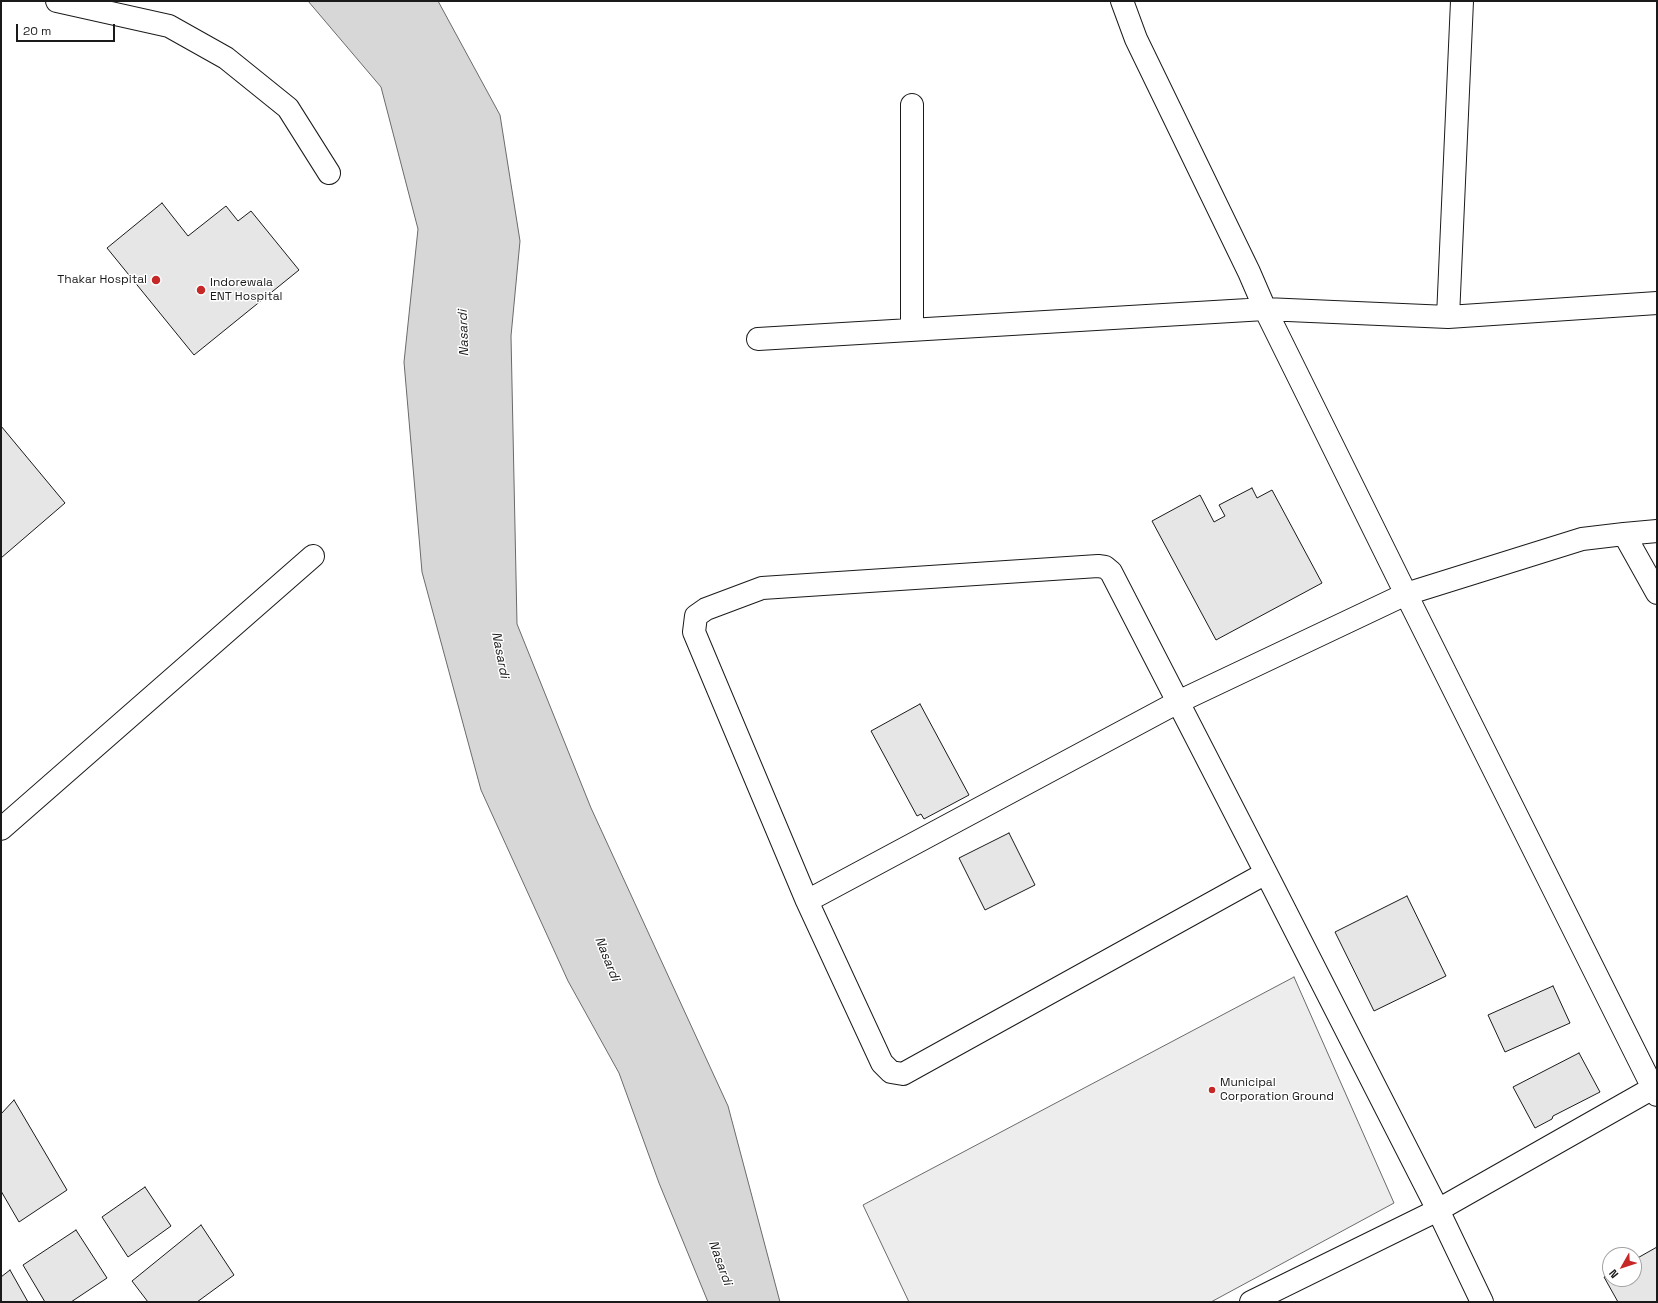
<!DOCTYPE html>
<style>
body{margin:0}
#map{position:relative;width:1658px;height:1303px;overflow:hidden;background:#fff;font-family:"Space Grotesk",sans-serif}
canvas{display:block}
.frame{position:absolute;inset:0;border:2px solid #1a1a1a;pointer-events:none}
.north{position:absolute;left:1602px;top:1247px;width:40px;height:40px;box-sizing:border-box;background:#fff;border:1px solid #a3a3a3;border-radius:50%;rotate:231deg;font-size:11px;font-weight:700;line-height:16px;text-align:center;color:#1a1a1a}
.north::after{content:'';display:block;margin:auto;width:14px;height:18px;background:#c62828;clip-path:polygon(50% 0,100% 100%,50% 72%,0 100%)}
.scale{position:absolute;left:16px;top:24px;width:99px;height:18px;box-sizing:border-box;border:2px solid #1a1a1a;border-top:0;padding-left:5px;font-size:12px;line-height:14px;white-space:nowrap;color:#1a1a1a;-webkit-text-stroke:3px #fff;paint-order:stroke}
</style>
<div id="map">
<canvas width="1658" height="1303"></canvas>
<div class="frame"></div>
<div class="north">N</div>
<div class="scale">20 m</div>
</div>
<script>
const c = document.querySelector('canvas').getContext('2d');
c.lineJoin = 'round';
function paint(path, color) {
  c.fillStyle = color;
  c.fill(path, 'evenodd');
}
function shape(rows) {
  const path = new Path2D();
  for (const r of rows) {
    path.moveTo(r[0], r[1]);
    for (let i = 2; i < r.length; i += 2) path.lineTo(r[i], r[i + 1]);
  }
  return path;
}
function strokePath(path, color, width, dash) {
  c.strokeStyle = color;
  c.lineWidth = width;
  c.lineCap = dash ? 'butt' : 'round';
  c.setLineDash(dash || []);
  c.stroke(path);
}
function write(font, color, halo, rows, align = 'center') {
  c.font = font + ' "Space Grotesk",sans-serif';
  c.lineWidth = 3;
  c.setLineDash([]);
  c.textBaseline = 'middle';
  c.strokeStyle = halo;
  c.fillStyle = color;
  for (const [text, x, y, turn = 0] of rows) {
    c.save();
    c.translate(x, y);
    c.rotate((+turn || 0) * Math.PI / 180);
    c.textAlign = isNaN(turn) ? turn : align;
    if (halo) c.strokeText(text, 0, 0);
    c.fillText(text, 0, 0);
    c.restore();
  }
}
const built = shape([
 [1294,977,1394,1203,1211,1302,909,1302,863,1205,1294,977]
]);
paint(built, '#ededed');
strokePath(built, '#6a6a6a', 1);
const water = shape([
 [308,1,438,1,500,115,520,241,511,336,517,624,591,808,728,1106,780,1302,708,1302,659,1183,619,1073,568,981,481,790,422,572,404,362,418,229,381,87,308,1]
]);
paint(water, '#d7d7d7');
strokePath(water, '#6a6a6a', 1);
const building = shape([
 [162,203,188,236,226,206,238,221,251,211,299,270,194,355,107,248,162,203],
 [1,426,65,503,1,558,1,426],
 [1252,488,1257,498,1272,490,1322,583,1216,640,1152,521,1200,495,1214,522,1225,516,1219,505,1252,488],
 [920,704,969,795,924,819,921,814,917,816,871,731,920,704],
 [1009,833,1035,885,985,910,959,858,1009,833],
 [1407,896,1446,976,1374,1011,1335,932,1407,896],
 [1553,986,1570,1023,1505,1052,1488,1015,1553,986],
 [1579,1053,1600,1092,1553,1116,1552,1119,1535,1128,1513,1087,1579,1053],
 [14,1100,67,1190,19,1222,1,1191,1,1114,14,1100],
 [145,1187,171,1226,128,1257,102,1217,145,1187],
 [201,1225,234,1275,197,1302,148,1302,132,1281,201,1225],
 [76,1230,107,1278,71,1302,45,1302,23,1265,76,1230],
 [1657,1247,1657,1302,1618,1302,1604,1277,1610,1273,1610,1279,1634,1279,1634,1260,1657,1247],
 [10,1270,28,1302,1,1302,1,1277,10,1270]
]);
paint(building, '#e6e6e6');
strokePath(building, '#1a1a1a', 1);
const street = shape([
 [57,1,169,26,226,58,288,108,329,173],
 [1122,1,1136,39,1249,272,1265,309,1406,594,1653,1088,1657,1086],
 [912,105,912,330],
 [1448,317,1462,1],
 [758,339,1265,309,1448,317,1657,303],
 [1624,534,1657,531],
 [1,829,313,556],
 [1266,873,903,1074,891,1072,882,1063,807,901,1178,702,1266,873,1438,1210,1653,1088,1657,1095],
 [807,901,694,632,696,616,706,609,762,588,1098,566,1105,567,1111,572,1178,702,1406,594,1582,539,1624,534,1657,593],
 [1251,1302,1438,1210,1482,1302]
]);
strokePath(street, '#1a1a1a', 24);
strokePath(street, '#fff', 22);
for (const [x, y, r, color] of [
 [156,280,5,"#c62828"],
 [201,290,5,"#c62828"],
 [1212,1090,4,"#c62828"]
]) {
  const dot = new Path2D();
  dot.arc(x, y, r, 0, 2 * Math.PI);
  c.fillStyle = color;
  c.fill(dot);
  strokePath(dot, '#fff', 1.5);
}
write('12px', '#1a1a1a', '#fff', [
 ["Thakar Hospital",147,280,"right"],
 ["Indorewala",210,283],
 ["ENT Hospital",210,297],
 ["Municipal",1220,1083],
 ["Corporation Ground",1220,1097]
], 'left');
write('italic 13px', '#1a1a1a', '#fff', [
 ["Nasardi",464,333,-92],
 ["Nasardi",500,655,79],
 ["Nasardi",607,959,68],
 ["Nasardi",720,1263,70]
]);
</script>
